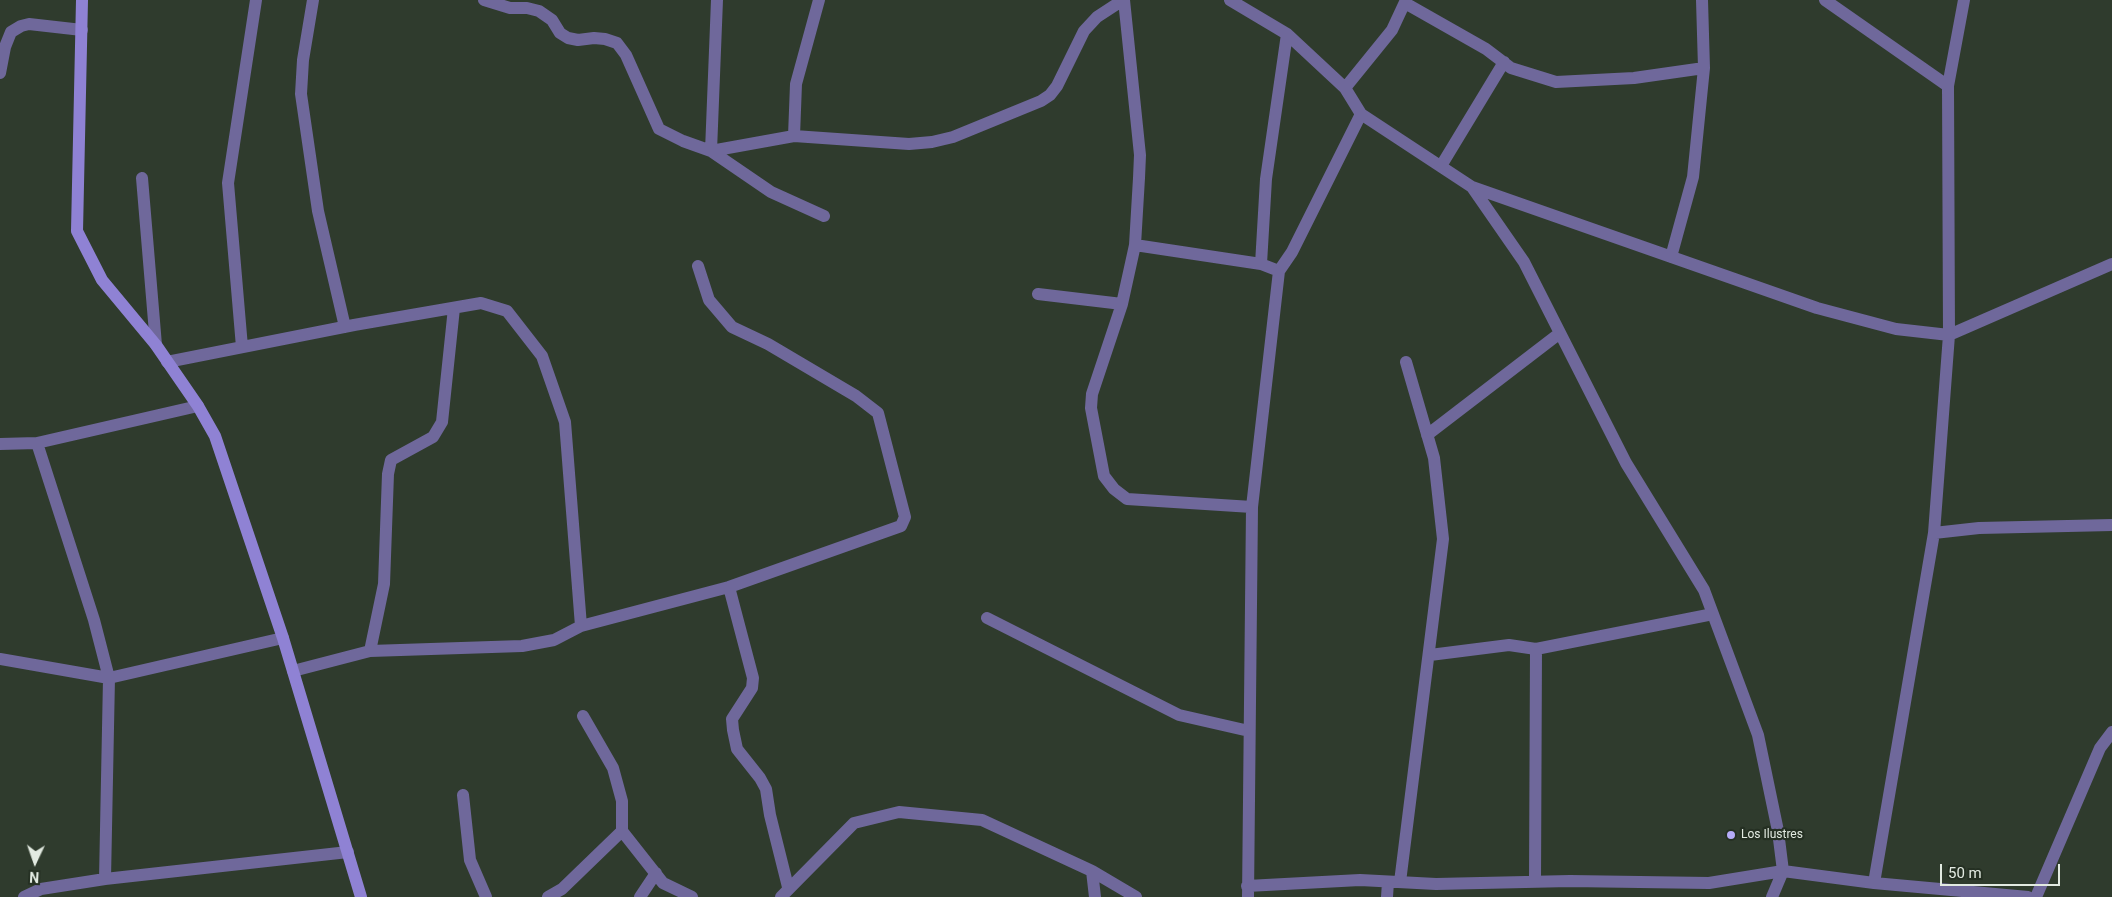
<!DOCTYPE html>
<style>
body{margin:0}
#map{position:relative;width:2112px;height:897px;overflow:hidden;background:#2f3b2d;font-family:Roboto,sans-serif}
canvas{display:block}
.north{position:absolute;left:10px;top:837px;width:50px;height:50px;-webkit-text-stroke:4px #253023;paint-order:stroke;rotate:183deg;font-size:14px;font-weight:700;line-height:20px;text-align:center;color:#e2eae1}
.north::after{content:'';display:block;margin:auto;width:18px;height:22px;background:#e2eae1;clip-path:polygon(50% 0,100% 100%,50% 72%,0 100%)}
.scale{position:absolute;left:1940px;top:864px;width:120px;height:22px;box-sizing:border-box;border:2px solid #e2eae1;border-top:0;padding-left:6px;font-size:15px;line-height:18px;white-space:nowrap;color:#e2eae1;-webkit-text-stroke:4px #253023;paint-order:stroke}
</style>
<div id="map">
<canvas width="2112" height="897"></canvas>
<div class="north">N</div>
<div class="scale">50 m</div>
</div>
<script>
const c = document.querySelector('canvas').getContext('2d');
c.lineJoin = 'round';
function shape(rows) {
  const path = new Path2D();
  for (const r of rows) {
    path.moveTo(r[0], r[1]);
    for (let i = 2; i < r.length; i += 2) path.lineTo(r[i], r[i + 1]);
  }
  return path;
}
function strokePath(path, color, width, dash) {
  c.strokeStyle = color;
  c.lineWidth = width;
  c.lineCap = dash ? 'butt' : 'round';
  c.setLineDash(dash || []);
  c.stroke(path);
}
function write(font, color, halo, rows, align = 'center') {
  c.font = font + ' Roboto,sans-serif';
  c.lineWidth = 4.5;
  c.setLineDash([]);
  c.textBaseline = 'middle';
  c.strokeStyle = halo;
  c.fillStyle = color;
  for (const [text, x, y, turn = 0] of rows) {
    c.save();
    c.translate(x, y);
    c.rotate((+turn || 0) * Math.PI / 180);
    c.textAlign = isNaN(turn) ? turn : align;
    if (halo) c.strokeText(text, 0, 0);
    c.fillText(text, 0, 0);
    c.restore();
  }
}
strokePath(shape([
 [313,0,303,60,301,94,318,211,345,327],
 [484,0,510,8,527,8,539,11,552,20,560,33,568,38,578,40,594,38,605,39,617,43,626,55,659,129,683,141,711,151,771,192,824,216],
 [717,0,711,151,794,136,909,144,932,142,953,137,1041,101,1050,95,1057,86,1084,31,1097,17,1123,0],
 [1124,0,1140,155,1139,178,1135,245,1122,304,1092,394,1091,408,1104,476,1114,489,1127,499,1252,507],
 [1230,0,1287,34,1345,88,1361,114,1472,187,1817,308,1896,329,1949,335,2112,264],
 [1825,0,1948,86],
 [1405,3,1486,49,1511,68,1556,82,1634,78,1704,68],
 [0,73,5,47,11,32,21,26,29,24,82,30],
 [1345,88,1392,30,1406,0],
 [794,136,796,84,819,0],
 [1441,166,1504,62],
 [142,178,156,345],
 [1472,187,1524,262,1626,463,1704,590,1758,735,1778,831,1783,871,1772,897],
 [1135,245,1261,264,1279,271],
 [1671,257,1693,177,1704,68,1702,0],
 [1261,264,1266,179,1287,34],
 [1038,294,1122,304],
 [242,347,228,183,256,0],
 [167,362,354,325,481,303,507,311,542,356,565,422,581,626],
 [1427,435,1560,333],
 [37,443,94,620,109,678,105,879],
 [0,444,37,443,198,406],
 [1934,533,1979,528,2112,525],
 [729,587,753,678,752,688,732,719,733,730,737,749,760,778,766,789,770,815,788,887],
 [987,618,1179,715,1249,731],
 [370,651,384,584,388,474,391,460,433,437,442,422,454,308],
 [1430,655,1509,645,1536,649,1713,614],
 [0,659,109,678,283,638],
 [293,671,370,651,522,646,554,640,581,626,729,587,901,526,905,517,878,413,856,396,768,344,732,327,709,300,698,266],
 [463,795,470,860,486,897],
 [622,831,663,883,692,897],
 [1092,871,1095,897],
 [1400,882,1443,539,1434,458,1406,362],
 [1535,882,1536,649],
 [1874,883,1934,533,1949,335,1948,86,1964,0],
 [1247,886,1360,880,1436,884,1570,881,1709,883,1783,871,1874,883,2028,897],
 [24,897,41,889,105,879,348,852],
 [548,897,562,889,622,831,622,801,613,768,583,716],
 [640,897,656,873],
 [781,897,854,823,899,812,982,820,1092,871,1136,897],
 [1248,897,1252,507,1279,271,1292,252,1361,114],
 [1387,897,1388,882],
 [2036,897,2100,748,2112,732]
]), '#6f689b', 12);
strokePath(shape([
 [82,0,77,231,102,280,156,345,198,406,215,436,283,638,361,897]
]), '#8f82d4', 12);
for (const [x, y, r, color] of [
 [1731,835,5,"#b6acf8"]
]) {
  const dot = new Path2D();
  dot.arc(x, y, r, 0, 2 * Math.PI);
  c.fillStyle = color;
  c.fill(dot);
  strokePath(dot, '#253023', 2);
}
write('12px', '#e2eae1', '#253023', [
 ["Los Ilustres",1741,835]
], 'left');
</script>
